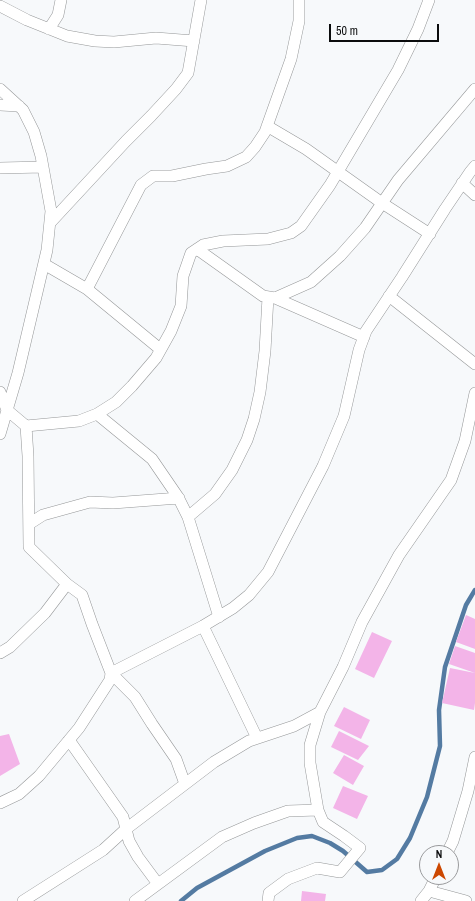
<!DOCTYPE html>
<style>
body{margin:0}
#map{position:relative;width:475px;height:901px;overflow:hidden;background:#f7f9fb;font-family:"Archivo Narrow",sans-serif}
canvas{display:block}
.north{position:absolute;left:419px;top:845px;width:40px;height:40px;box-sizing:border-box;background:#f7f9fb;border:1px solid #999a9c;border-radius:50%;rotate:0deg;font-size:11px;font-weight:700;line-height:16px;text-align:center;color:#0b0c0d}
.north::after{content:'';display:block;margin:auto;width:14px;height:18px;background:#cc4700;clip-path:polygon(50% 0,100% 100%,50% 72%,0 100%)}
.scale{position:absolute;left:329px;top:24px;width:110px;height:18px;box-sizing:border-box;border:2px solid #0b0c0d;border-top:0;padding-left:5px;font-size:12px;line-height:14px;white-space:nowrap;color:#0b0c0d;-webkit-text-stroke:3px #f7f9fb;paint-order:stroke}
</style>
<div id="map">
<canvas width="475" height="901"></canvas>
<div class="north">N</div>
<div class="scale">50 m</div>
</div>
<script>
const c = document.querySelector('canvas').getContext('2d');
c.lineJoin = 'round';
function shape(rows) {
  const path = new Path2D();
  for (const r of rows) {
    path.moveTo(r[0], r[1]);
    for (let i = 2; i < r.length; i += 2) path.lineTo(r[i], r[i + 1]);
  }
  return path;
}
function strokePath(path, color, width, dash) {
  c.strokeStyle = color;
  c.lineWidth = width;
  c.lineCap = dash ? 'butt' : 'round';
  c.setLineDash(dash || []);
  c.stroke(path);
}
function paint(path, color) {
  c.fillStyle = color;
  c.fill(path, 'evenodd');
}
strokePath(shape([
 [181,901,197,888,265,851,297,838,312,836,330,843,343,851,367,872,382,870,397,859,410,838,427,797,440,746,439,710,445,667,466,605,475,590]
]), '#547ba2', 4.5);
paint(shape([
 [466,615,475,619,475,649,456,642],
 [372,632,392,641,374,678,355,669],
 [455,646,475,653,475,673,449,664],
 [450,668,475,673,475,703,474,710,442,703],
 [344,707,370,720,361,739,334,726],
 [339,731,369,746,358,760,331,747],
 [9,734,20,764,0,776,0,736],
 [344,755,364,766,353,785,333,773],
 [343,786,368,796,357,819,333,808],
 [302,891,326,894,325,901,301,901]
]), '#f3b4e8');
const minor = shape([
 [0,6,27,20,67,36,95,41,114,42,156,38,194,41],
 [49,29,58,15,61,0],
 [0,89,23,110,34,132,41,156,51,211,47,250,18,373,0,434],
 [0,105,19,106],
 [267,126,306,149,382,203,430,234],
 [0,168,43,167],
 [462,183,475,195],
 [50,223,126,141,151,116,176,89,188,73,201,0],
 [197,249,263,296,275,298,311,282,340,256,365,228,398,180,475,89],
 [44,264,87,289,160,349],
 [87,289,141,185,153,176,172,176,206,169,227,166,246,157,255,147,265,132,291,59,299,21,299,0],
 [389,296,475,364],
 [275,298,364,337],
 [0,392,7,410,26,426,28,456,29,547,67,584,82,595,92,624,111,673,135,697,152,724,176,759,185,784],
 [97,414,152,459,178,497,188,517,219,617],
 [26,426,79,421,97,414,116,402,132,386,156,358,171,331,181,306,183,276,191,253,203,245,223,241,268,239,291,233,301,226,330,185,398,70,418,29,429,0],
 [188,517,215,494,232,470,247,440,254,419,260,392,265,351,268,297],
 [29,524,43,515,90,502,113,503,179,498],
 [203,626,257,738],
 [0,653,10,647,45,613,67,584],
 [111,673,203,626,233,608,249,595,268,572,323,466,344,416,359,350,366,331,402,277,445,209,470,172,475,166],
 [69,740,123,817,129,841,138,857,158,884],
 [0,803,19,794,39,776,79,728,110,680,111,673],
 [318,810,310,763,310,745,320,712,343,667,362,622,399,555,451,480,465,441,475,393],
 [447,853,453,841,468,791,475,757],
 [429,891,466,901],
 [23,901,103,850,126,829,214,762,249,741,294,726,320,712],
 [135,901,222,837,254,823,288,811,318,810,323,822,344,836,360,848,340,872,317,868,288,879,269,893,268,901],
 [421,901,429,891,436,877]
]);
strokePath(minor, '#959798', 12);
strokePath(minor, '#fff', 11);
</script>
